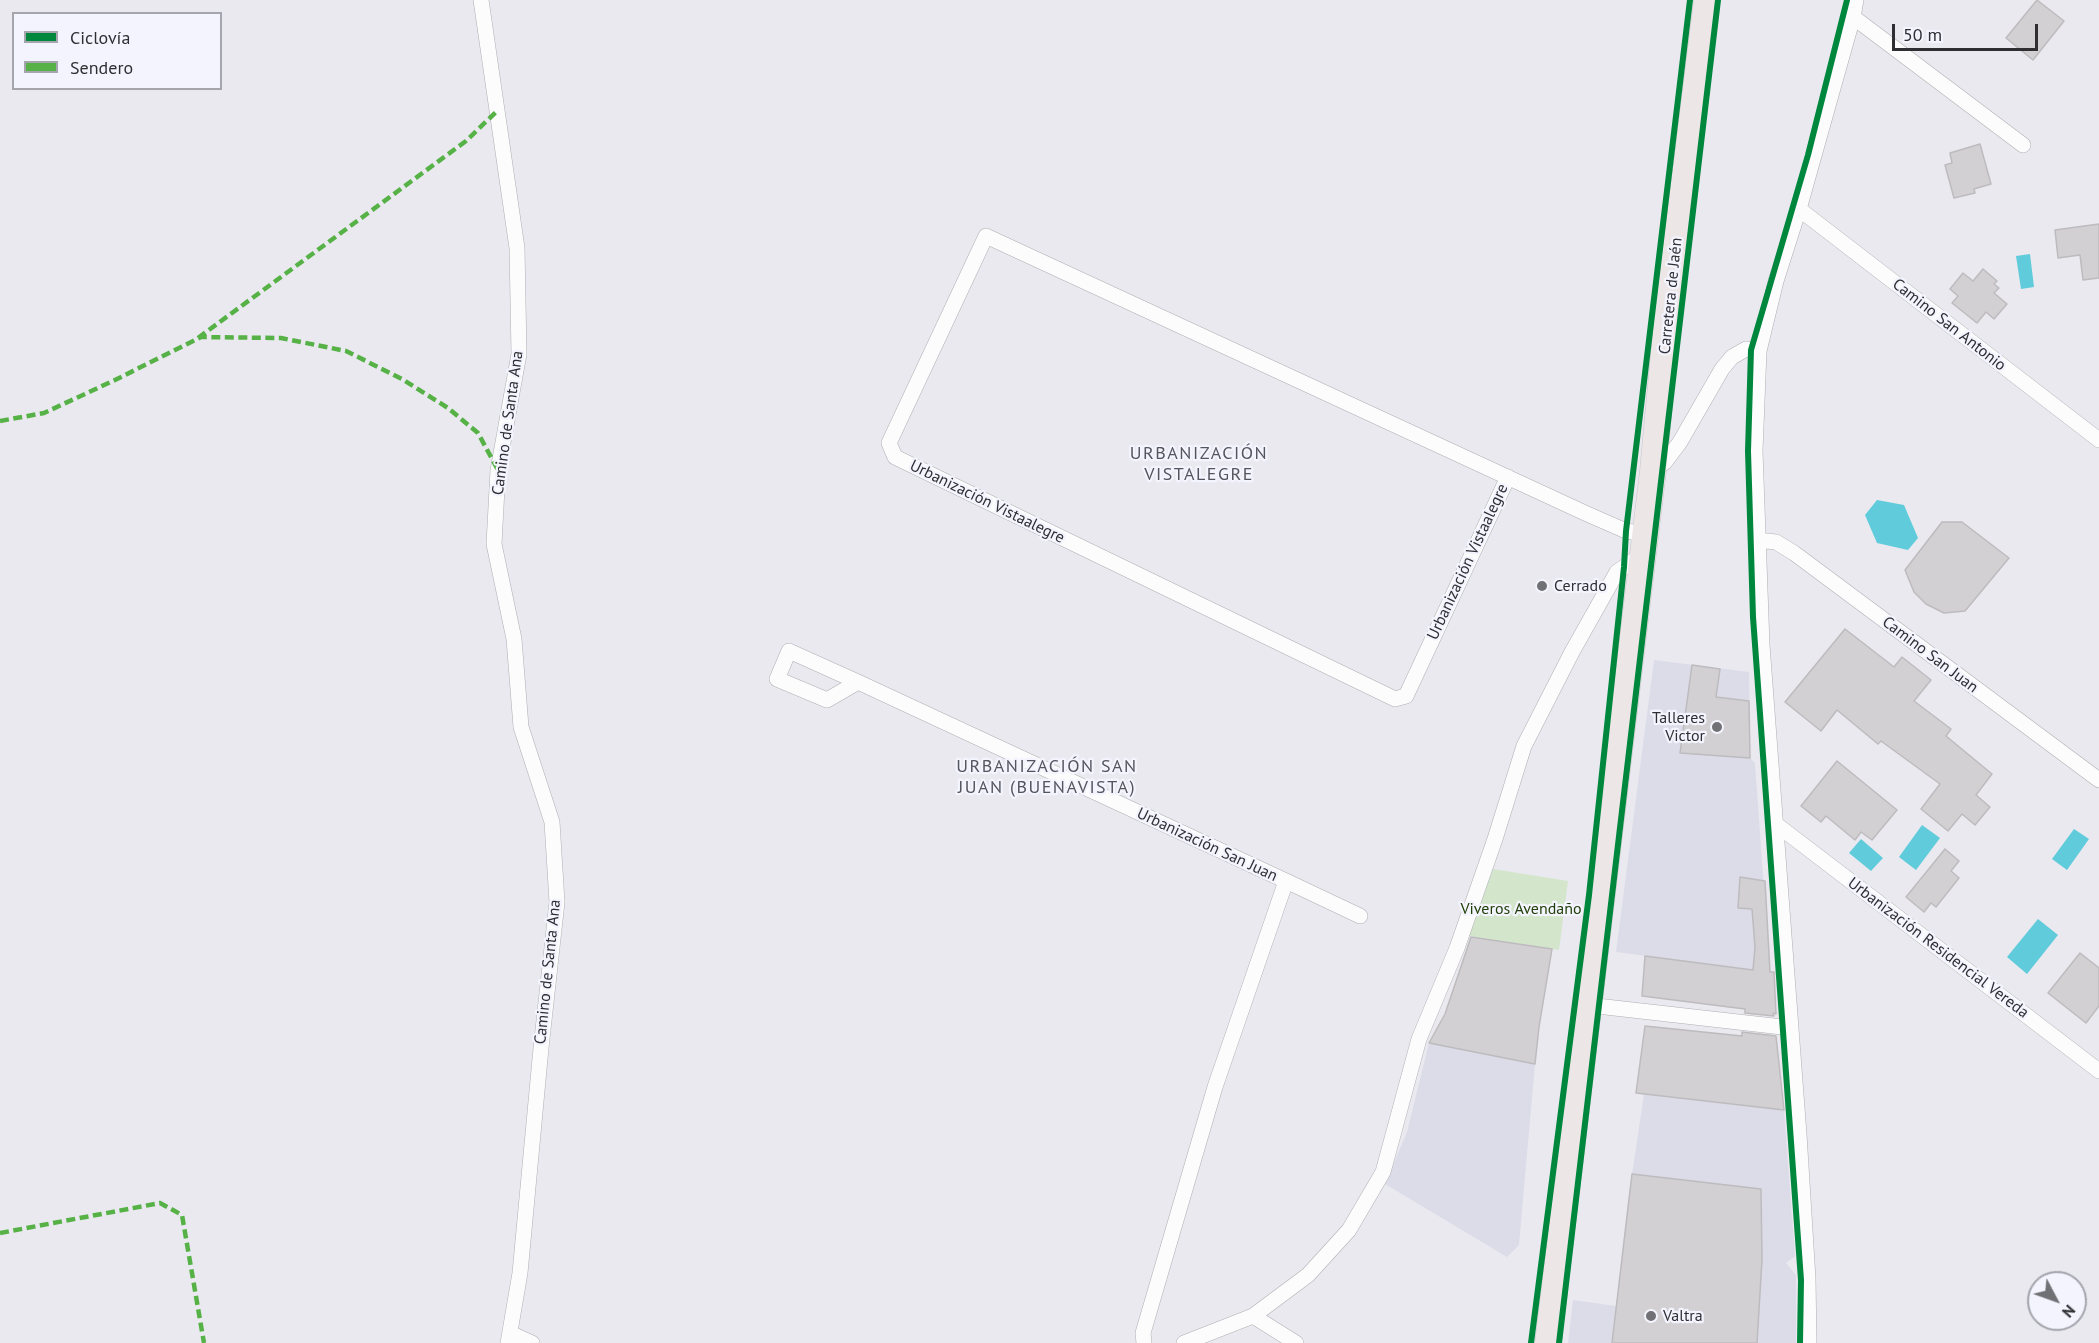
<!DOCTYPE html>
<meta charset="utf-8">
<style>
body{margin:0}
#map{position:relative;width:2099px;height:1343px;overflow:hidden;background:#e9e9ef;font-family:"PT Sans",sans-serif}
canvas{display:block}
.legend{position:absolute;left:12px;top:12px;width:210px;height:78px;box-sizing:border-box;background:#f4f4ff;border:2px solid #a5a5ad;margin:0;padding:8px 10px;list-style:none;font-size:18px;color:#2f2f33}
.legend li{display:flex;align-items:center;gap:12px;height:30px}
.legend b{width:30px;border:2px solid #a5a5ad}
.north{position:absolute;left:2027px;top:1271px;width:60px;height:60px;box-sizing:border-box;background:#f4f4ff;border:2px solid #a5a5ad;border-radius:50%;rotate:131deg;font-size:16px;font-weight:700;line-height:24px;text-align:center;color:#2f2f33}
.north::after{content:'';display:block;margin:auto;width:21px;height:27px;background:#707075;clip-path:polygon(50% 0,100% 100%,50% 72%,0 100%)}
.scale{position:absolute;left:1892px;top:24px;width:146px;height:27px;box-sizing:border-box;border:3px solid #2f2f33;border-top:0;padding-left:8px;font-size:18px;line-height:21px;white-space:nowrap;color:#2f2f33;-webkit-text-stroke:4px #f4f4ff;paint-order:stroke}
</style>
<div id="map">
<canvas width="2099" height="1343"></canvas>
<ul class="legend">
<li><b style="height:8px;background:#00873e"></b>Ciclovía</li>
<li><b style="height:8px;background:#56b246"></b>Sendero</li>
</ul>
<div class="north">N</div>
<div class="scale">50 m</div>
</div>
<script>
const c = document.querySelector('canvas').getContext('2d');
c.lineJoin = 'round';
function paint(path, color) {
  c.fillStyle = color;
  c.fill(path, 'evenodd');
}
function shape(rows) {
  const path = new Path2D();
  for (const r of rows) {
    path.moveTo(r[0], r[1]);
    for (let i = 2; i < r.length; i += 2) path.lineTo(r[i], r[i + 1]);
  }
  return path;
}
function strokePath(path, color, width, dash) {
  c.strokeStyle = color;
  c.lineWidth = width;
  c.lineCap = dash ? 'butt' : 'round';
  c.setLineDash(dash || []);
  c.stroke(path);
}
function write(font, color, halo, rows, align = 'center') {
  c.font = font + ' "PT Sans",sans-serif';
  c.lineWidth = 4.5;
  c.setLineDash([]);
  c.textBaseline = 'middle';
  c.strokeStyle = halo;
  c.fillStyle = color;
  for (const [text, x, y, turn = 0] of rows) {
    c.save();
    c.translate(x, y);
    c.rotate((+turn || 0) * Math.PI / 180);
    c.textAlign = isNaN(turn) ? turn : align;
    if (halo) c.strokeText(text, 0, 0);
    c.fillText(text, 0, 0);
    c.restore();
  }
}
paint(shape([
 [1654,660,1749,672,1750,758,1755,763,1770,972,1616,952],
 [1429,1043,1535,1064,1519,1245,1507,1257,1385,1184,1407,1132],
 [1644,1094,1784,1110,1795,1256,1786,1263,1796,1275,1796,1343,1568,1343,1573,1300,1616,1306,1628,1201]
]), '#dcdce9');
paint(shape([
 [1493,869,1568,881,1559,950,1469,936]
]), '#d3e6cb');
paint(shape([
 [2030,254,2034,287,2021,289,2016,256],
 [1877,500,1904,505,1918,538,1908,550,1877,543,1865,515],
 [1922,825,1940,838,1916,870,1899,857],
 [2074,829,2089,839,2067,870,2052,859],
 [1861,839,1883,858,1871,871,1849,853],
 [2038,919,2058,935,2027,974,2007,957]
]), '#60cbdb');
const building = shape([
 [2037,0,2064,21,2033,60,2006,38,2037,0],
 [1980,144,1991,184,1974,189,1975,193,1954,198,1945,165,1952,163,1950,153,1980,144],
 [2099,224,2099,278,2083,280,2080,255,2058,258,2055,230,2099,224],
 [1983,269,1997,281,1994,284,1999,288,1994,293,2007,304,1994,319,1986,312,1977,323,1952,303,1958,296,1950,289,1963,273,1973,281,1983,269],
 [1942,522,1962,522,2009,558,1965,611,1944,613,1926,604,1914,592,1905,570,1942,522],
 [1845,629,1894,667,1902,657,1931,680,1914,701,1951,729,1946,736,1992,774,1976,795,1990,807,1975,825,1962,814,1948,831,1921,809,1940,784,1881,741,1878,744,1837,710,1821,731,1785,702,1845,629],
 [1692,665,1720,669,1716,697,1749,701,1750,758,1680,753,1692,665],
 [1837,761,1897,810,1872,840,1861,832,1855,840,1826,816,1821,822,1801,806,1837,761],
 [1945,849,1959,861,1951,871,1959,878,1936,907,1931,903,1924,912,1906,897,1945,849],
 [1740,877,1765,881,1770,972,1774,972,1776,1014,1773,1013,1774,1016,1745,1013,1745,1009,1642,996,1645,956,1753,970,1755,947,1752,909,1738,908,1740,877],
 [1471,937,1552,949,1539,1027,1535,1064,1429,1043,1445,1014,1471,937],
 [2080,953,2099,968,2099,1006,2086,1023,2048,993,2080,953],
 [1645,1026,1742,1036,1742,1032,1776,1036,1784,1110,1636,1093,1645,1026],
 [1632,1174,1761,1189,1762,1260,1757,1343,1612,1343,1632,1174]
]);
paint(building, '#d3d0d3');
strokePath(building, '#bdbbbe', 1.5);
const minor = shape([
 [481,0,517,248,519,354,498,470,494,544,514,639,521,727,552,822,557,902,541,1048,520,1273,508,1343],
 [1853,17,2023,145],
 [1799,209,2099,440],
 [1653,471,1665,462,1680,442,1722,369,1732,357,1746,349,1759,351],
 [1508,477,1406,696,1395,699,895,457,889,443,986,236,1585,513,1626,531,1645,534],
 [1757,540,1776,542,1794,553,2099,780],
 [858,682,827,700,777,679,789,651,858,682,1286,881,1360,916],
 [1777,825,2099,1071],
 [1588,1005,1791,1028],
 [1253,1316,1308,1275,1349,1230,1383,1172,1419,1039,1457,948,1495,839,1524,746,1572,652,1617,572,1643,554],
 [510,1333,532,1343],
 [1144,1343,1143,1333,1215,1087,1286,881],
 [1184,1343,1253,1316,1296,1343],
 [1809,1343,1808,1279,1799,1134,1762,645,1755,451,1759,351,1776,281,1799,209,1853,17,1856,0]
]);
const trunk = shape([
 [1548,1343,1653,471,1667,320,1707,0]
]);
strokePath(minor, '#afafb4', 16);
strokePath(trunk, '#c5c5c9', 27);
strokePath(minor, '#fcfcfd', 15);
strokePath(trunk, '#ece6e6', 26);
strokePath(shape([
 [198,338,466,141,497,111],
 [0,421,44,413,115,380,201,337,281,338,346,351,402,379,448,408,478,433,498,470],
 [0,1233,160,1203,182,1215,204,1343]
]), '#56b246', 4.5, [9, 4.5]);
strokePath(shape([
 [1531,1343,1589,895,1624,567,1626,531,1690,0],
 [1559,1343,1718,0],
 [1800,1343,1801,1280,1753,617,1748,451,1751,350,1808,155,1847,0]
]), '#00873e', 6);
for (const [x, y, r, color] of [
 [1542,586,6,"#707075"],
 [1717,727,6,"#707075"],
 [1651,1316,6,"#707075"]
]) {
  const dot = new Path2D();
  dot.arc(x, y, r, 0, 2 * Math.PI);
  c.fillStyle = color;
  c.fill(dot);
  strokePath(dot, '#f4f4ff', 2);
}
write('16px', '#2f2f33', '#f4f4ff', [
 ["Carretera de Jaén",1671,296,-84],
 ["Camino San Antonio",1949,325,38],
 ["Camino de Santa Ana",508,423,-82],
 ["Urbanización Vistaalegre",987,502,26],
 ["Urbanización Vistaalegre",1468,562,-65],
 ["Camino San Juan",1930,655,37],
 ["Urbanización San Juan",1207,845,25],
 ["Urbanización Residencial Vereda",1938,948,37],
 ["Camino de Santa Ana",548,972,-84]
]);
write('16px', '#2f2f33', '#f4f4ff', [
 ["Cerrado",1554,586],
 ["Talleres",1705,718,"right"],
 ["Victor",1705,736,"right"],
 ["Valtra",1663,1316]
], 'left');
write('16px', '#214007', '#f4f4ff', [
 ["Viveros Avendaño",1521,909]
]);
c.letterSpacing = '1.5px';
write('18px', '#55555e', '#f4f4ff', [
 ["URBANIZACIÓN",1199,454],
 ["VISTALEGRE",1199,475],
 ["URBANIZACIÓN SAN",1047,767],
 ["JUAN (BUENAVISTA)",1047,788]
]);
c.letterSpacing = '0px';
</script>
